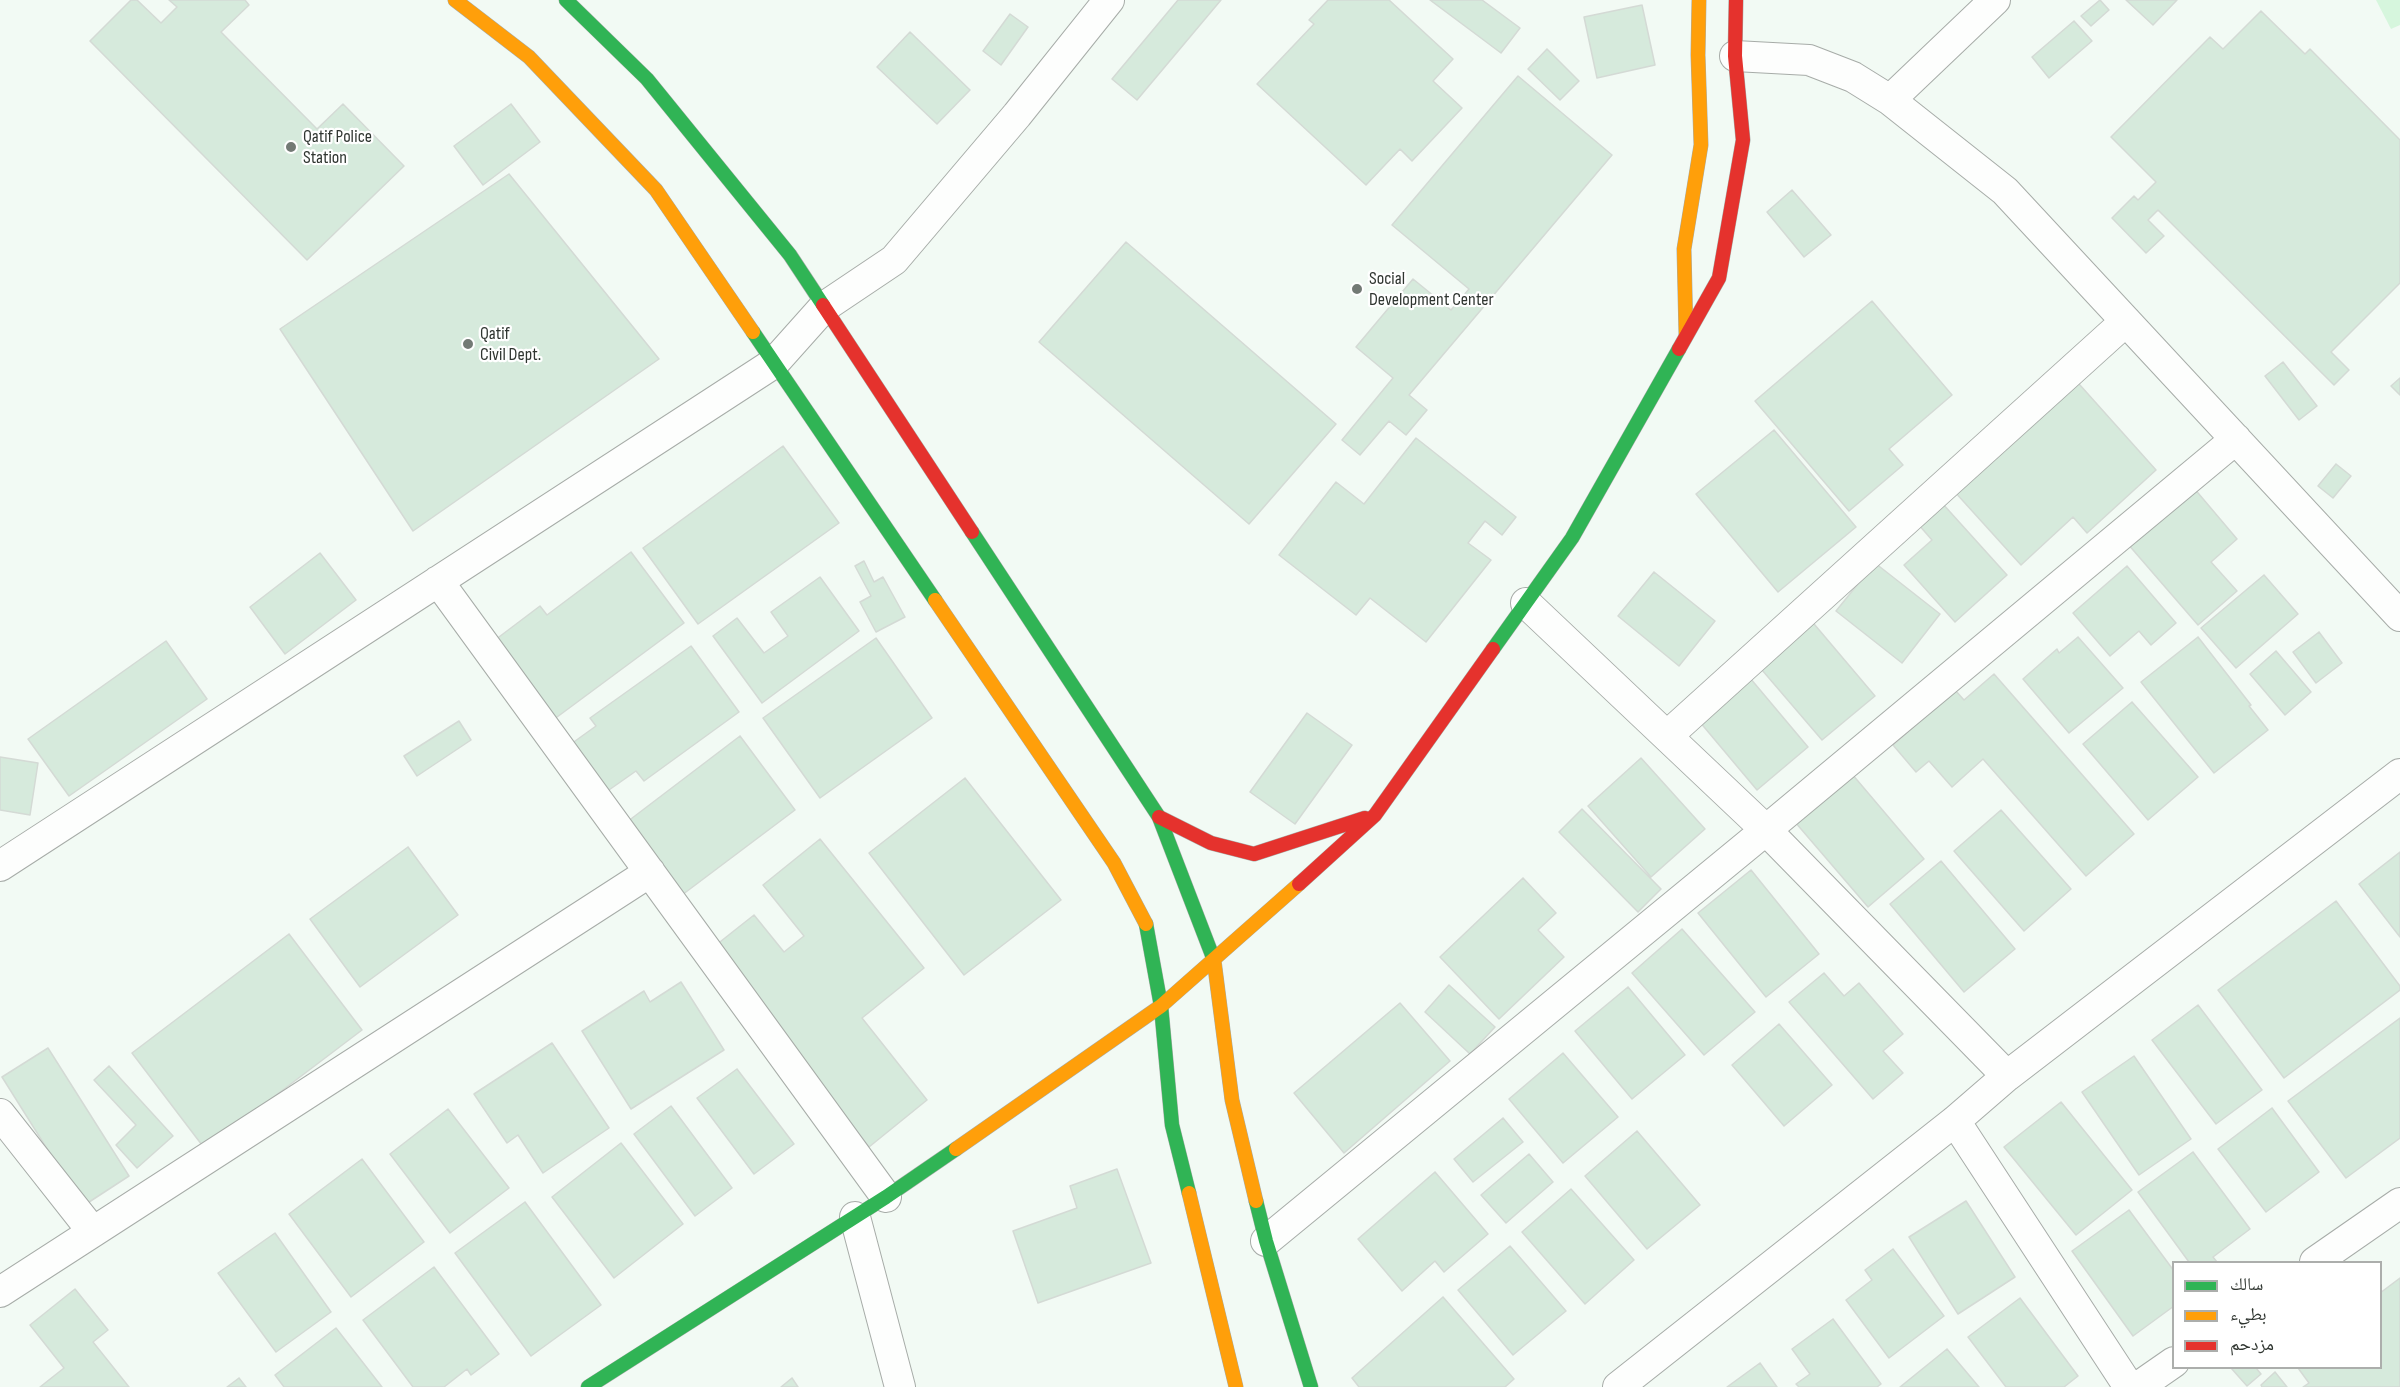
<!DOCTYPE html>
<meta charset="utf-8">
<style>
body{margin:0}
#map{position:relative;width:2400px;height:1387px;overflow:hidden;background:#f2faf4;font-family:"Sofia Sans Condensed","Noto Naskh Arabic",sans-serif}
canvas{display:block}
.legend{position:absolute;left:2172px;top:1261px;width:210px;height:108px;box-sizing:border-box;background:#fff;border:2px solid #acaeac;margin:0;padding:8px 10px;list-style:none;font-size:18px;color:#2f3530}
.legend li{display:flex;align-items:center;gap:12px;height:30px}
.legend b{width:30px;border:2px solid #acaeac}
</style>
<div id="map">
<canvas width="2400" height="1387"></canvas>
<ul class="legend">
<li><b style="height:8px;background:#30b455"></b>سالك</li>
<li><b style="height:8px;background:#ff9f0a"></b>بطيء</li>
<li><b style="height:8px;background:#e5322d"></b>مزدحم</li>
</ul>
</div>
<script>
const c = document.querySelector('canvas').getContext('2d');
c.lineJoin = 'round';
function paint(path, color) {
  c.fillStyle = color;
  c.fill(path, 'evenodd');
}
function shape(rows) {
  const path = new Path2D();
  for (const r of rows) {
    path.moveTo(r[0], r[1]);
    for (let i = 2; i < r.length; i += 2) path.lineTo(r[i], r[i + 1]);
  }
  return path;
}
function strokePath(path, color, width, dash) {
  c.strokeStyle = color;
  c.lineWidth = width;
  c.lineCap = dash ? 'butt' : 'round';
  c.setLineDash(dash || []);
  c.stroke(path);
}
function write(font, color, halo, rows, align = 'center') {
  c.font = font + ' "Sofia Sans Condensed",sans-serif';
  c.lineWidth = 4.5;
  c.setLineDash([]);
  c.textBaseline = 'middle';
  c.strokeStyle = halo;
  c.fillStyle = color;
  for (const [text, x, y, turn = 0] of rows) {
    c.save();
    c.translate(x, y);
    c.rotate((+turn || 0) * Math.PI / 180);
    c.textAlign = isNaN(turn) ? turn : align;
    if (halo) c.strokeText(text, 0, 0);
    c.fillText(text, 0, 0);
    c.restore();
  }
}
paint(shape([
 [2376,0,2400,0,2400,25,2391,29]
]), '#d6f6dd');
const building = shape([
 [131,0,137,0,161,23,177,7,169,0,245,0,249,5,221,32,317,129,343,104,404,166,307,260,90,41,131,0],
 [1178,0,1221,0,1137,100,1112,79,1178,0],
 [1328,0,1389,0,1453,59,1433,81,1462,108,1412,161,1400,149,1366,185,1257,84,1314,24,1309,20,1328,0],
 [1430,0,1482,0,1520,28,1501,53,1430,0],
 [2100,0,2109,10,2091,26,2081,16,2100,0],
 [2126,0,2177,0,2153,25,2126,0],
 [1642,5,1655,65,1597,78,1584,17,1642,5],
 [2261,11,2305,54,2310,49,2400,140,2400,283,2331,352,2349,370,2334,385,2158,210,2148,220,2164,236,2146,253,2112,218,2134,196,2138,200,2156,182,2111,137,2210,37,2223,49,2261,11],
 [1010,14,1028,27,1001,65,983,51,1010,14],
 [2074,21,2092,41,2049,78,2032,57,2074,21],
 [910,32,970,90,937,124,877,67,910,32],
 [1547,49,1579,81,1560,100,1528,69,1547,49],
 [1518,76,1612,155,1409,395,1427,410,1406,435,1389,421,1360,455,1342,440,1393,378,1356,347,1413,279,1451,310,1469,289,1392,225,1518,76],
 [511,104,540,142,483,185,454,146,511,104],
 [509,174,659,359,413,531,280,329,509,174],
 [1792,190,1831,235,1804,257,1767,212,1792,190],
 [1126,242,1336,424,1249,524,1039,342,1126,242],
 [1872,301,1952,395,1889,449,1903,465,1849,511,1755,401,1872,301],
 [2283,362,2317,406,2299,420,2265,376,2283,362],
 [2071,375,2156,470,2087,533,2073,517,2021,565,1954,491,2071,375],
 [2400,378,2400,395,2391,386,2400,378],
 [1774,430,1856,527,1778,592,1696,494,1774,430],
 [1416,438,1516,517,1502,535,1485,521,1468,543,1491,560,1426,642,1370,598,1356,615,1279,555,1336,482,1364,504,1416,438],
 [783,446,839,523,698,624,643,548,783,446],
 [2336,464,2351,476,2333,498,2318,486,2336,464],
 [2193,487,2237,539,2211,562,2237,591,2198,625,2127,543,2193,487],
 [1942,503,2007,575,1955,622,1904,565,1932,540,1918,524,1942,503],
 [631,552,684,623,549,723,491,643,540,606,547,615,631,552],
 [320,553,356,600,285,654,250,607,320,553],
 [864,561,874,582,883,577,905,617,876,632,860,602,871,596,855,566,864,561],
 [1875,563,1940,614,1902,663,1836,611,1875,563],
 [2127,566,2176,623,2151,645,2139,631,2110,656,2073,613,2127,566],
 [1654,572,1715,621,1679,666,1618,616,1654,572],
 [2264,575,2298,614,2236,668,2201,628,2264,575],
 [820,577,859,631,762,703,713,636,737,618,764,653,788,636,771,612,820,577],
 [1809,618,1875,696,1822,740,1756,663,1809,618],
 [2319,632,2342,663,2316,683,2293,652,2319,632],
 [2078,637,2123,688,2069,733,2023,679,2057,649,2059,653,2078,637],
 [2198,637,2251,705,2249,706,2268,730,2214,773,2141,682,2198,637],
 [876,638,932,718,820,798,763,718,876,638],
 [166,641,207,699,69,796,28,739,166,641],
 [691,646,739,712,644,781,636,771,599,797,564,749,596,726,590,718,691,646],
 [2276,651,2311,692,2285,715,2250,674,2276,651],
 [1994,674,2134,834,2086,876,1983,759,1952,787,1929,761,1916,772,1893,745,1927,715,1946,680,1964,700,1994,674],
 [1750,678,1808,747,1757,790,1699,721,1750,678],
 [2132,702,2198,777,2148,820,2083,744,2132,702],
 [1307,713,1352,745,1295,824,1250,792,1307,713],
 [459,721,471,740,417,776,404,756,459,721],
 [740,736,795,810,678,898,623,825,740,736],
 [0,757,38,763,30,815,0,810,0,757],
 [1641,758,1705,829,1651,877,1588,806,1641,758],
 [1852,774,1924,859,1868,907,1795,822,1852,774],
 [965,778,1061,900,964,975,869,853,965,778],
 [1582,809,1661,889,1638,912,1559,832,1582,809],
 [2001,810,2071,889,2024,931,1954,851,2001,810],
 [820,839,924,968,862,1018,927,1100,869,1147,711,949,754,915,784,952,804,936,763,885,820,839],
 [408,847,458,915,360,987,310,919,408,847],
 [2400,852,2400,937,2359,884,2400,852],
 [1941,861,2015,949,1964,992,1890,904,1941,861],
 [1751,870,1819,954,1766,997,1698,913,1751,870],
 [1523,878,1556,913,1538,930,1564,957,1499,1019,1440,957,1523,878],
 [2336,901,2400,986,2400,990,2284,1078,2218,990,2336,901],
 [1682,929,1755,1012,1704,1055,1632,973,1682,929],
 [289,934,362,1030,205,1149,132,1053,289,934],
 [1824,973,1844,996,1859,983,1903,1034,1883,1051,1903,1073,1873,1099,1789,1002,1824,973],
 [681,982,724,1050,631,1109,582,1031,644,991,650,1002,681,982],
 [1449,985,1495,1027,1470,1054,1425,1012,1449,985],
 [1628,987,1685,1055,1632,1099,1575,1031,1628,987],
 [1400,1003,1450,1061,1344,1153,1294,1093,1400,1003],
 [2198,1005,2262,1090,2216,1124,2152,1040,2198,1005],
 [2400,1018,2400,1138,2346,1178,2288,1101,2400,1018],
 [1779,1024,1832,1085,1784,1126,1732,1065,1779,1024],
 [552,1043,609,1128,543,1173,518,1135,507,1143,474,1094,552,1043],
 [48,1048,129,1176,83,1206,2,1077,48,1048],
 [1563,1053,1618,1117,1563,1163,1509,1099,1563,1053],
 [2134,1056,2191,1139,2139,1175,2082,1092,2134,1056],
 [109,1066,173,1136,137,1168,116,1145,136,1125,94,1080,109,1066],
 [737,1069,794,1144,754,1174,697,1098,737,1069],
 [2061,1102,2132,1190,2076,1235,2004,1147,2061,1102],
 [671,1106,732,1188,695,1216,634,1134,671,1106],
 [2272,1108,2319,1172,2266,1212,2218,1149,2272,1108],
 [448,1109,509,1188,450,1233,390,1154,448,1109],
 [1503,1118,1523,1142,1473,1182,1454,1159,1503,1118],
 [1637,1131,1700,1205,1647,1249,1585,1176,1637,1131],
 [621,1143,683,1224,614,1278,552,1197,621,1143],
 [2193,1152,2250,1229,2213,1257,2217,1262,2189,1262,2138,1192,2193,1152],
 [1529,1154,1553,1182,1506,1223,1481,1195,1529,1154],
 [362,1159,424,1242,351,1297,289,1214,362,1159],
 [1117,1169,1151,1263,1038,1303,1013,1231,1077,1208,1070,1186,1117,1169],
 [1435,1172,1488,1234,1444,1272,1435,1261,1402,1291,1358,1239,1435,1172],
 [1571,1189,1634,1260,1585,1304,1522,1232,1571,1189],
 [1966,1201,2015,1277,1958,1314,1909,1237,1966,1201],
 [525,1202,601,1305,531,1356,455,1253,525,1202],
 [2129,1210,2174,1271,2174,1306,2133,1336,2072,1251,2129,1210],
 [275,1233,331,1312,276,1352,218,1273,275,1233],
 [1510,1246,1566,1311,1513,1355,1458,1290,1510,1246],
 [1893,1249,1944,1316,1889,1358,1846,1300,1872,1280,1865,1270,1893,1249],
 [434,1267,499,1354,471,1375,467,1369,444,1387,413,1387,363,1320,434,1267],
 [2400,1278,2400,1387,2303,1387,2309,1383,2298,1368,2380,1368,2380,1293,2400,1278],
 [75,1289,108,1330,93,1342,129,1387,40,1387,64,1368,30,1325,75,1289],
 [1443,1297,1514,1379,1505,1387,1359,1387,1352,1378,1443,1297],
 [2020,1298,2078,1376,2064,1387,2006,1387,1968,1337,2020,1298],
 [1833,1319,1881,1384,1877,1387,1799,1387,1796,1384,1810,1374,1792,1349,1833,1319],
 [336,1328,382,1387,284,1387,275,1375,336,1328],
 [1947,1349,1979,1387,1900,1387,1947,1349],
 [1760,1363,1777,1387,1727,1387,1760,1363],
 [2231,1368,2256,1368,2261,1374,2247,1386,2231,1368],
 [2275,1372,2287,1387,2262,1387,2261,1385,2275,1372],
 [239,1378,246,1387,227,1387,239,1378],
 [792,1378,798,1387,781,1387,792,1378]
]);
paint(building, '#d6eadc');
strokePath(building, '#d4dad5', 1.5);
const street = shape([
 [1735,56,1809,60,1853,77,1890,100,2005,191,2400,616],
 [1890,100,1995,0],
 [438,581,886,1197],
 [1526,603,1766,830,2007,1076],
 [1667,736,2126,321],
 [0,866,774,363,824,307,894,260,1017,115,1109,0],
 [0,1114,93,1232],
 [1955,1121,2129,1387],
 [855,1217,900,1387],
 [1266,1241,1766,830,2236,439],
 [2315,1262,2400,1203],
 [0,1292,650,872],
 [1618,1387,1955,1121,2007,1076,2400,774],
 [2138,1387,2174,1362]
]);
const fast = shape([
 [566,0,647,79,790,255,823,305],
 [753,332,935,600],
 [972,532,1159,817,1214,960],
 [1493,649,1572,538,1679,349],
 [1146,924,1161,1006,1172,1125,1189,1193],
 [1256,1201,1266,1241,1311,1387],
 [588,1387,886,1197,956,1149]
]);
const slow = shape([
 [455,0,529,57,656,190,753,332],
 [1686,335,1684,249,1701,145,1698,55,1699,0],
 [935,600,1114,863,1146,924],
 [1214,960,1232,1100,1256,1201],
 [956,1149,1161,1006,1299,884],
 [1189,1193,1236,1387]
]);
const jam = shape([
 [823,305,972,532],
 [1679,349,1719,278,1743,140,1735,56,1736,0],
 [1159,817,1211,843,1254,854,1365,818],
 [1299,884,1375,815,1493,649]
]);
strokePath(street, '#a7aca8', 32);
strokePath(fast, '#a7aca8', 15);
strokePath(slow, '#a7aca8', 15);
strokePath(jam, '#a7aca8', 15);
strokePath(street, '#fdfefd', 30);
strokePath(fast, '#30b455', 14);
strokePath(slow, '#ff9f0a', 14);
strokePath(jam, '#e5322d', 14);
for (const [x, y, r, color] of [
 [291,147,6,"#737a75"],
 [1357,289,6,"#737a75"],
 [468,344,6,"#737a75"]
]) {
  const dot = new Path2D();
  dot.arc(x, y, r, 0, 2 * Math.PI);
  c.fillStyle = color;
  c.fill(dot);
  strokePath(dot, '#fff', 2);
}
write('18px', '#2f3530', '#fff', [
 ["Qatif Police",303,137],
 ["Station",303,158],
 ["Social",1369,279],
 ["Development Center",1369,300],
 ["Qatif",480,334],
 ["Civil Dept.",480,355]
], 'left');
</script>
